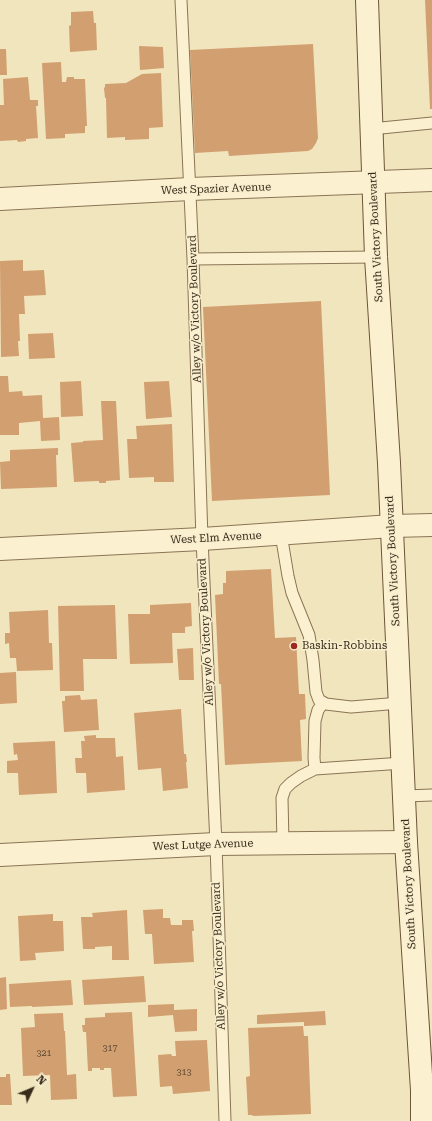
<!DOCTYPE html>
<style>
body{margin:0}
#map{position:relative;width:432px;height:1121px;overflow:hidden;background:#f1e5bd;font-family:"Roboto Serif",serif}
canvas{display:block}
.north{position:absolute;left:12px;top:1069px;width:40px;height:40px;-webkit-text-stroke:3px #f8eecd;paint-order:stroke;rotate:46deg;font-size:11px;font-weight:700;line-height:16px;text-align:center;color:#382b1b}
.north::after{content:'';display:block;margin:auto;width:14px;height:18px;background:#382b1b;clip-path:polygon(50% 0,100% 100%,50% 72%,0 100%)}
</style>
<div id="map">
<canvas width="432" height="1121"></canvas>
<div class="north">N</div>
</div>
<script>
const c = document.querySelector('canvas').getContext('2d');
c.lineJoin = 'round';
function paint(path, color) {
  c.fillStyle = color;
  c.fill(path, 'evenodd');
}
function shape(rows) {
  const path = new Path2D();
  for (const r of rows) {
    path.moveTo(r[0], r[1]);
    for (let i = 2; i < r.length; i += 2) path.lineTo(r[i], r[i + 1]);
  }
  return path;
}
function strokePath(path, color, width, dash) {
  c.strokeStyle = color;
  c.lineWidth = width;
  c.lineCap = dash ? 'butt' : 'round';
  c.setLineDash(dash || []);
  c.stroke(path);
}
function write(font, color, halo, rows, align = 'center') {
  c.font = font + ' "Roboto Serif",serif';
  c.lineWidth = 3;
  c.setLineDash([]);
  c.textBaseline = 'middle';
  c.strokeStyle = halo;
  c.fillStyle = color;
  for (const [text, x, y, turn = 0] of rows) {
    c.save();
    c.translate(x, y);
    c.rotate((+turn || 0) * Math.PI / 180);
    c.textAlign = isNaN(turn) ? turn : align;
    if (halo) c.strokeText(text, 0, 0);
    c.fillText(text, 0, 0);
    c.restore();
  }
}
paint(shape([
 [425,0,432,0,432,109,430,109],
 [93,11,94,23,96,23,97,50,70,52,69,26,71,25,71,12],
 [313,44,318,138,316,143,312,149,308,151,229,156,228,151,195,153,190,50],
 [139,46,163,47,164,68,140,70],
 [0,49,6,49,7,75,0,75],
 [61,62,62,82,66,82,67,77,74,77,74,79,85,79,87,126,85,126,85,133,65,134,65,138,46,139,42,63],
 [161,73,163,127,149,128,149,139,125,140,125,137,107,138,106,98,105,98,104,88,105,87,105,84,126,83,142,74],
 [28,77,30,100,38,100,38,106,36,106,38,138,26,139,26,141,18,142,17,140,0,141,0,105,4,105,3,79],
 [23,260,23,271,44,270,46,295,24,296,25,314,19,314,20,341,18,341,19,356,1,357,0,261],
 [321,301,330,495,212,501,203,307],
 [53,333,55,358,29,359,28,334],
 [0,376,8,376,9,392,22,391,23,396,42,395,43,418,59,417,60,440,41,441,40,421,19,423,19,435,0,435],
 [81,381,83,416,61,417,60,382],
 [169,381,172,417,146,419,144,382],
 [101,401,116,401,120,480,106,481,106,483,99,483,99,481,74,482,71,443,83,442,83,441,103,440],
 [172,424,174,482,154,482,154,477,129,478,127,439,137,439,136,426],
 [58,448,58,455,56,455,57,487,1,489,0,462,10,461,10,450],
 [271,569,275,638,296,637,299,694,305,694,306,719,300,720,302,761,225,765,221,684,219,684,215,595,223,594,223,583,226,583,226,571],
 [191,603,192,626,185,627,185,633,172,633,173,663,130,664,128,614,150,614,150,605],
 [115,605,117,659,83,659,84,691,60,691,58,606],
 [48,610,49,643,52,643,53,670,17,671,16,658,10,658,9,643,5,644,5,633,10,633,9,612],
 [193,648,194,680,179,680,177,649],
 [16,672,17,703,0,704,0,673],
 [80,695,81,700,97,699,99,730,64,732,62,701,65,701,65,696],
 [181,709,184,754,186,754,187,762,186,762,188,788,163,791,161,768,138,770,134,713],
 [96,735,96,738,115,738,116,757,123,756,125,790,87,793,86,773,76,773,75,758,82,758,81,741,85,741,84,736],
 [55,741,57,793,19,795,18,773,7,773,7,761,18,760,17,754,14,755,13,743],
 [163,909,163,918,170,918,171,925,182,925,182,920,193,920,194,931,192,931,194,962,154,964,152,934,145,934,143,910],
 [127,910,129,960,112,960,112,946,95,947,95,949,83,949,81,917,93,917,92,913],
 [53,914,53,921,63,921,64,951,35,953,36,960,20,961,18,916],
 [144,976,146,1002,84,1005,82,980],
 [6,977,7,1009,0,1010,0,978],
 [71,980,73,1005,32,1007,32,1006,10,1007,9,984],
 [174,1004,174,1010,197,1009,197,1031,175,1032,173,1015,148,1017,148,1005],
 [325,1011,326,1025,304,1026,304,1022,257,1024,257,1015],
 [132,1012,137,1096,113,1097,111,1068,104,1068,104,1070,100,1070,100,1068,92,1068,92,1071,88,1071,86,1032,83,1032,82,1025,85,1025,85,1018,105,1017,105,1013],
 [63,1013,64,1031,65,1031,67,1075,76,1074,77,1099,51,1100,50,1075,23,1076,21,1028,35,1027,34,1014],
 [303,1026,304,1036,308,1036,311,1114,253,1116,252,1115,248,1115,246,1077,250,1076,248,1028],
 [207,1040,210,1091,173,1094,172,1086,160,1087,158,1055,171,1054,172,1056,176,1056,175,1041],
 [6,1074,10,1074,12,1105,0,1105,0,1077,6,1077]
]), '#d29f70');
const lane = shape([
 [181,0,193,259,202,539,216,844,225,1121],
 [371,129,432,123],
 [193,259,376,257],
 [281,534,288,576,292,593,309,635,313,660,316,692,319,700,326,704,351,707,400,703],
 [315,769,403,763],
 [405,796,432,795],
 [283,843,282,798,285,789,291,783,301,776,315,769,314,758,315,721,318,710,323,703]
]);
const street = shape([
 [0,199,190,189,432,180],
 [0,549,202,539,392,526,432,525],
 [0,855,216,844,406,842]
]);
const secondary = shape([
 [367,0,376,257,389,463,406,842,422,1090,422,1121]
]);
strokePath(lane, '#8a7455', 13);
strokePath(street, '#8a7455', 24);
strokePath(secondary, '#6c5538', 24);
strokePath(lane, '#fbf1d0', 11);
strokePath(street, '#fbf1d0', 22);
strokePath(secondary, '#fbf1d0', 22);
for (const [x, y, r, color] of [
 [294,646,4,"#9d2720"]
]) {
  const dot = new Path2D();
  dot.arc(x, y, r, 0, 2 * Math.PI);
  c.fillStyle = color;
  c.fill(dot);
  strokePath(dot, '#f8eecd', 1.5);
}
write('9px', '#5e4830', null, [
 ["317",110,1048],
 ["321",44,1053],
 ["313",184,1072]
]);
write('11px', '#382b1b', '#f8eecd', [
 ["West Spazier Avenue",216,189,-2],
 ["South Victory Boulevard",376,237,-93],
 ["Alley w/o Victory Boulevard",195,309,-92],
 ["West Elm Avenue",216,538,-3],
 ["South Victory Boulevard",393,561,-93],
 ["Alley w/o Victory Boulevard",206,632,-93],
 ["West Lutge Avenue",203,845,-2],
 ["South Victory Boulevard",409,884,-93],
 ["Alley w/o Victory Boulevard",219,956,-92]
]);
write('11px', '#382b1b', '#f8eecd', [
 ["Baskin-Robbins",302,646]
], 'left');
</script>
